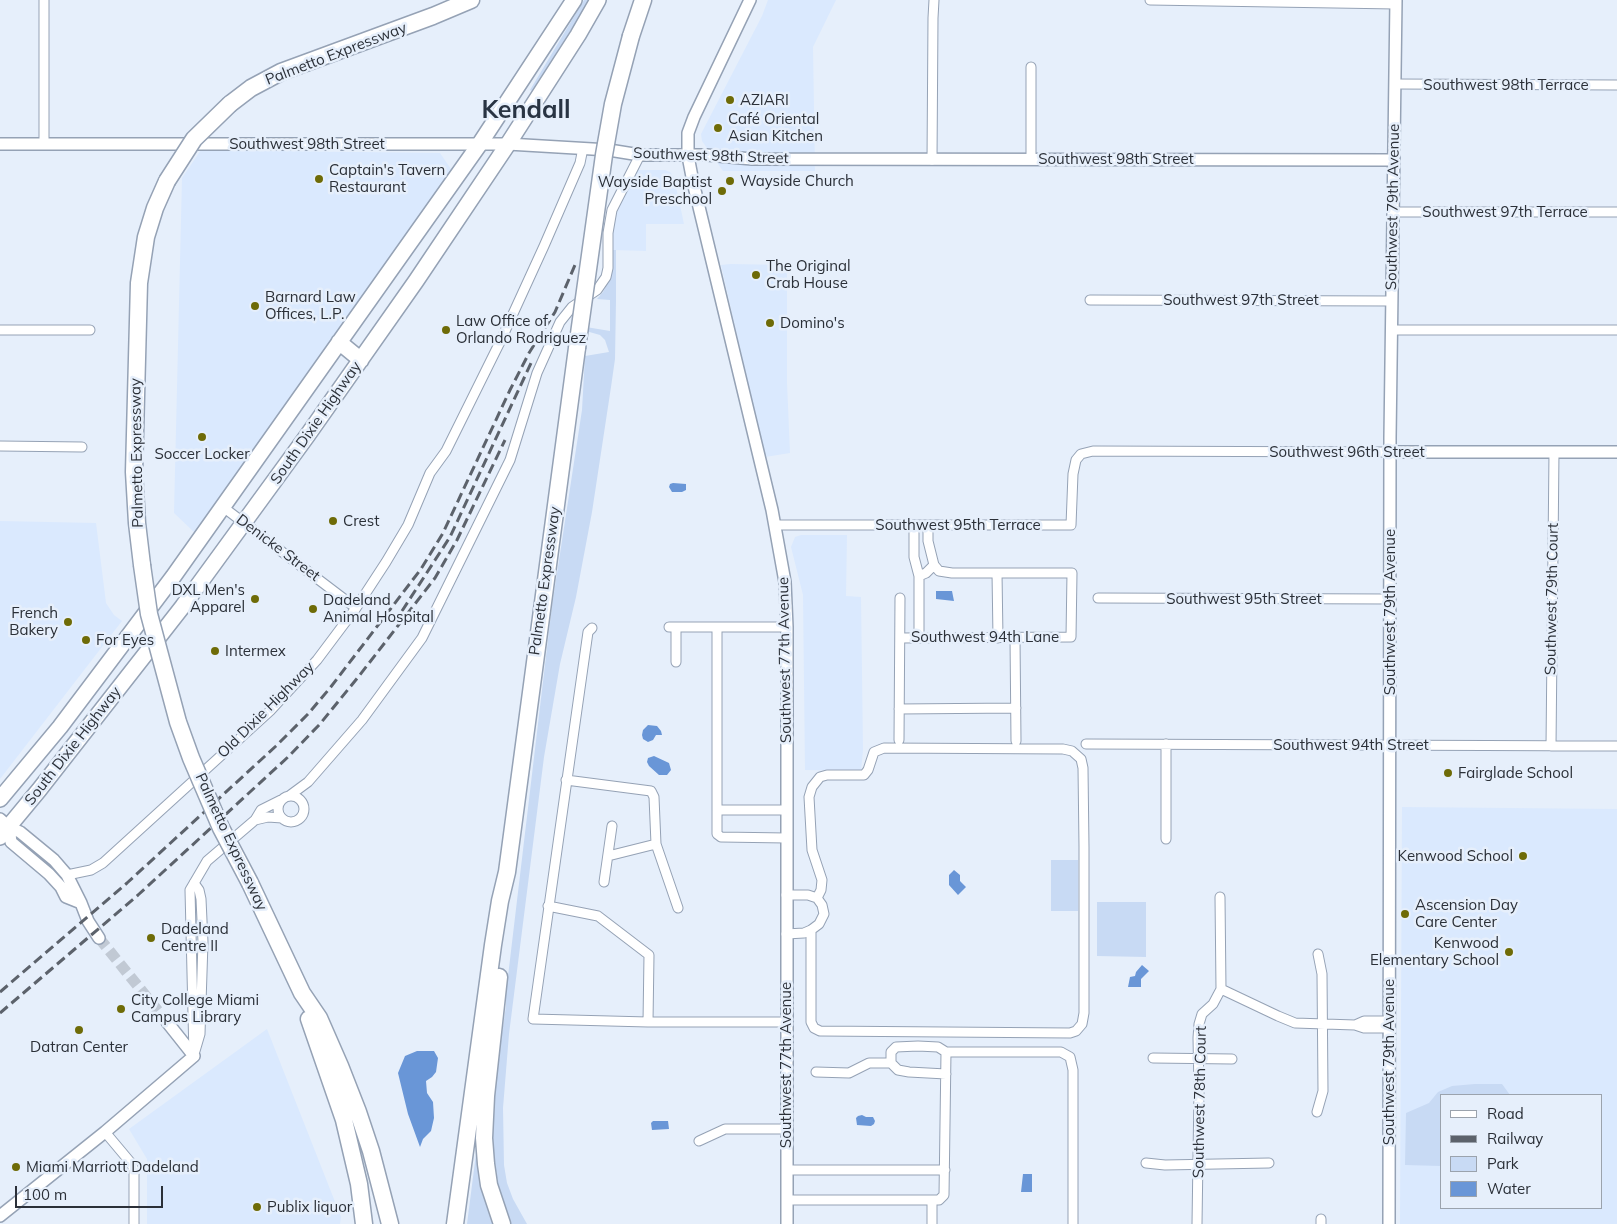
<!DOCTYPE html>
<meta charset="utf-8">
<style>
body{margin:0}
#map{position:relative;width:1617px;height:1224px;overflow:hidden;background:#e6effb;font-family:Mulish,sans-serif}
canvas{display:block}
.legend{position:absolute;left:1440px;top:1094px;width:162px;height:115px;box-sizing:border-box;background:#e6effb;border:1px solid #9ba3ad;margin:0;padding:6px 9px;list-style:none;font-size:15px;color:#2b3038}
.legend li{display:flex;align-items:center;gap:10px;height:25px}
.legend b{width:25px;border:1px solid #9ba3ad}
.scale{position:absolute;left:15px;top:1186px;width:148px;height:22px;box-sizing:border-box;border:2px solid #2b3038;border-top:0;padding-left:6px;font-size:15px;line-height:18px;white-space:nowrap;color:#2b3038;-webkit-text-stroke:4px #e6effb;paint-order:stroke}
</style>
<div id="map">
<canvas width="1617" height="1224"></canvas>
<ul class="legend">
<li><b style="height:6px;background:#fff"></b>Road</li>
<li><b style="height:6px;background:#5c626b"></b>Railway</li>
<li><b style="height:14px;background:#c8daf4"></b>Park</li>
<li><b style="height:14px;background:#6996d7"></b>Water</li>
</ul>
<div class="scale">100 m</div>
</div>
<script>
const c = document.querySelector('canvas').getContext('2d');
c.lineJoin = 'round';
function paint(path, color) {
  c.fillStyle = color;
  c.fill(path, 'evenodd');
}
function shape(rows) {
  const path = new Path2D();
  for (const r of rows) {
    if (r.length === 3) {
      path.moveTo(r[0] + r[2], r[1]);
      path.arc(r[0], r[1], r[2], 0, 2 * Math.PI);
      continue;
    }
    path.moveTo(r[0], r[1]);
    for (let i = 2; i < r.length; i += 2) path.lineTo(r[i], r[i + 1]);
  }
  return path;
}
function strokePath(path, color, width, dash) {
  c.strokeStyle = color;
  c.lineWidth = width;
  c.lineCap = dash ? 'butt' : 'round';
  c.setLineDash(dash || []);
  c.stroke(path);
}
function write(font, color, halo, rows, align = 'center') {
  c.font = font + ' Mulish,sans-serif';
  c.lineWidth = 5;
  c.setLineDash([]);
  c.textBaseline = 'middle';
  c.strokeStyle = halo;
  c.fillStyle = color;
  for (const [text, x, y, turn = 0] of rows) {
    c.save();
    c.translate(x, y);
    c.rotate((+turn || 0) * Math.PI / 180);
    c.textAlign = isNaN(turn) ? turn : align;
    if (halo) c.strokeText(text, 0, 0);
    c.fillText(text, 0, 0);
    c.restore();
  }
}
paint(shape([
 [768,0,836,0,813,47,815,171,723,171,702,141,701,134,762,16],
 [201,150,440,153,453,172,195,533,174,513,182,178],
 [636,170,665,170,670,172,674,177,684,224,646,224,646,251,613,250,613,223,615,217],
 [730,264,787,265,787,383,790,453,765,457,721,265],
 [0,521,96,523,106,603,114,615,122,621,0,779],
 [801,535,847,535,846,596,861,597,863,750,861,771,805,770,803,595,791,547,795,537],
 [1402,807,1617,809,1617,1224,1400,1224],
 [1441,1095,1601,1095,1601,1208,1441,1208],
 [267,1029,341,1217,340,1224,147,1224,147,1159,129,1129]
]), '#dae9fe');
paint(shape([
 [584,0,590,0,532,91,530,90],
 [613,250,616,250,616,301,615,359,611,387,592,512,576,597,560,664,544,757,509,1034,503,1108,504,1165,507,1183,513,1199,527,1224,510,1224,499,1191,492,1144,496,1074,506,1006,506,993,552,606,582,410,585,356,609,352,605,340,600,335,586,331,586,327,610,331,610,300,597,299,603,292,610,278],
 [1051,860,1078,860,1078,911,1051,911],
 [1097,902,1146,902,1146,957,1097,956],
 [1475,1084,1502,1084,1510,1095,1441,1095,1441,1166,1405,1165,1406,1113,1429,1103,1438,1092,1452,1086],
 [477,1146,480,1183,494,1224,467,1224]
]), '#c8daf4');
paint(shape([
 [673,483,686,484,686,490,682,492,672,492,669,487,670,484],
 [936,591,952,591,954,601,936,599],
 [648,725,657,726,661,731,662,735,656,735,653,740,648,742,643,739,642,735,643,730],
 [654,756,669,763,671,770,667,775,659,775,649,766,647,762,648,758],
 [954,870,960,875,960,881,966,887,958,895,949,885,949,875],
 [1142,965,1149,971,1141,979,1141,987,1128,987,1130,977,1135,976,1136,972],
 [417,1051,434,1051,438,1058,436,1072,432,1077,426,1081,427,1093,433,1102,434,1118,431,1131,423,1139,420,1147,408,1114,398,1073,405,1056],
 [862,1115,866,1117,873,1117,875,1121,874,1124,871,1126,857,1125,856,1118,858,1116],
 [653,1121,668,1121,669,1129,652,1130,651,1123],
 [1023,1174,1032,1174,1032,1192,1021,1192]
]), '#6996d7');
strokePath(shape([
 [99,938,167,1022]
]), '#c1c9d4', 11, [11, 5.5]);
const minor = shape([
 [1150,0,1396,4],
 [1395,84,1617,85],
 [44,144,44,0],
 [1031,159,1031,67],
 [932,160,933,18,934,0],
 [1392,212,1617,212],
 [1090,300,1391,301],
 [0,330,90,330],
 [1391,330,1617,330],
 [0,446,82,447],
 [223,507,356,608],
 [775,525,1071,525,1073,474,1076,460,1081,454,1093,451,1390,452],
 [914,525,914,557,919,576,919,637],
 [997,573,998,638],
 [919,576,926,573,934,565,928,541,928,525],
 [1098,598,1390,599],
 [669,627,787,627],
 [717,627,717,834,721,837,786,838],
 [592,628,588,632,533,1019,648,1022,786,1022],
 [900,638,1071,637,1072,573,952,573,939,571,934,565],
 [1015,638,1016,741],
 [676,662,676,627],
 [899,709,1016,708],
 [899,740,900,598],
 [1086,744,1617,746],
 [1166,744,1166,839],
 [1551,746,1554,452],
 [566,780,651,791,654,797,656,844,678,908],
 [291,809,13],
 [289,796,308,782,362,720,422,638,510,460,537,373,560,322,572,307,597,290,606,277,608,268,608,233,612,210,640,155],
 [717,810,787,810],
 [255,820,268,817,282,818],
 [608,856,656,844],
 [67,875,91,870,103,863,270,711,317,660,356,608,386,562,408,525,430,473,446,451,501,340,544,246,580,163,583,148],
 [604,882,612,826],
 [194,883,199,890,201,899,203,942,200,1034,195,1051],
 [548,906,598,916,649,955,648,1022],
 [811,930,811,1022,814,1028,820,1031,1070,1033,1076,1031,1082,1024,1084,1013,1084,847,1083,768,1081,759,1072,751,1063,749,884,748,874,752,868,770,864,775,827,775,820,777,812,787,809,797,812,850,822,880,821,890,817,898],
 [786,934,804,933,811,930,819,924,824,914,822,905,817,898,808,895,786,895],
 [1221,989,1278,1016,1295,1023,1355,1025],
 [1389,1028,1364,1028,1355,1025,1364,1021,1389,1021],
 [194,1056,190,890,207,861,255,820,261,810,281,800],
 [1153,1058,1232,1059],
 [816,1072,849,1073,869,1063,891,1063],
 [946,1074,909,1072,898,1070,891,1063,891,1052,896,1047,918,1046,938,1047,946,1052],
 [1317,1112,1323,1091,1322,974,1318,954],
 [105,1132,131,1163,134,1170,134,1224],
 [699,1141,725,1129,787,1129],
 [1146,1163,1165,1165,1269,1163],
 [787,1170,945,1170],
 [787,1200,939,1200,944,1195,946,1052,1061,1052,1070,1057,1073,1070,1073,1224],
 [1321,1219,1321,1224],
 [932,1224,932,1200],
 [1197,1224,1199,1090,1198,1038,1199,1024,1202,1014,1213,1004,1221,989,1220,897]
]);
const tertiary = shape([
 [750,0,694,117,688,133,688,156,693,182,772,510,785,582,787,627,787,1224],
 [0,144,508,144,609,150,640,155,707,155,752,159,1393,160],
 [1390,452,1617,452],
 [0,819,9,827,20,832,54,860,67,875,81,903,88,921,99,938],
 [9,827,11,842,49,874,61,887,66,897,81,903],
 [0,1216,105,1132,194,1056,167,1022],
 [1389,1224,1390,437,1396,0]
]);
const trunk = shape([
 [339,342,361,360],
 [0,799,60,727,173,577,479,145,574,0],
 [0,837,39,790,183,606,307,436,416,281,508,144,578,35,598,0]
]);
const motorway = shape([
 [631,36,643,0],
 [230,104,251,88,281,72,433,16,471,0],
 [142,565,137,523,134,472,139,283,146,237,155,208,167,181],
 [250,883,302,993,319,1018,340,1066,358,1112,371,1151,390,1224],
 [499,977,486,1096,484,1138,486,1164,489,1185,502,1224],
 [309,1019,344,1120,359,1184,364,1224],
 [455,1224,493,945,500,901,507,872,577,348]
]);
strokePath(minor, '#95a2b5', 11);
strokePath(tertiary, '#95a2b5', 14);
strokePath(trunk, '#95a2b5', 18);
strokePath(motorway, '#95a2b5', 19);
strokePath(minor, '#fff', 9);
strokePath(tertiary, '#fff', 11);
strokePath(trunk, '#fff', 15);
strokePath(motorway, '#fff', 16);
strokePath(shape([
 [402,611,450,537,532,361],
 [0,992,127,883,276,746,308,714,330,688,421,569,443,533,510,390,529,353,555,312,575,265],
 [0,1013,138,895,288,757,320,724,359,676,435,578,457,540,505,440]
]), '#5c626b', 3, [10, 5]);
const motorwayBridge = shape([
 [167,181,194,139,230,104],
 [577,348,604,155,613,104,631,36],
 [142,565,149,614,178,722,191,758,221,828,250,883]
]);
strokePath(motorwayBridge, '#95a2b5', 19, []);
strokePath(motorwayBridge, '#fff', 16);
for (const [x, y, r, color] of [
 [730,100,5,"#6e6b07"],
 [718,128,5,"#6e6b07"],
 [319,179,5,"#6e6b07"],
 [730,181,5,"#6e6b07"],
 [722,191,5,"#6e6b07"],
 [756,275,5,"#6e6b07"],
 [255,306,5,"#6e6b07"],
 [770,323,5,"#6e6b07"],
 [446,330,5,"#6e6b07"],
 [202,437,5,"#6e6b07"],
 [333,521,5,"#6e6b07"],
 [255,599,5,"#6e6b07"],
 [313,609,5,"#6e6b07"],
 [68,622,5,"#6e6b07"],
 [86,640,5,"#6e6b07"],
 [215,651,5,"#6e6b07"],
 [1448,773,5,"#6e6b07"],
 [1523,856,5,"#6e6b07"],
 [1405,914,5,"#6e6b07"],
 [151,938,5,"#6e6b07"],
 [1509,952,5,"#6e6b07"],
 [121,1009,5,"#6e6b07"],
 [79,1030,5,"#6e6b07"],
 [16,1167,5,"#6e6b07"],
 [257,1207,5,"#6e6b07"]
]) {
  const dot = new Path2D();
  dot.arc(x, y, r, 0, 2 * Math.PI);
  c.fillStyle = color;
  c.fill(dot);
  strokePath(dot, '#e6effb', 2);
}
write('15px', '#2b3038', '#e6effb', [
 ["Palmetto Expressway",336,54,-21],
 ["Southwest 98th Terrace",1506,85],
 ["Southwest 98th Street",307,144],
 ["Southwest 98th Street",711,156,2],
 ["Southwest 98th Street",1116,159],
 ["Southwest 79th Avenue",1393,207,-89],
 ["Southwest 97th Terrace",1505,212],
 ["Southwest 97th Street",1241,300],
 ["South Dixie Highway",316,423,-55],
 ["Southwest 96th Street",1347,452],
 ["Palmetto Expressway",137,453,-91],
 ["Southwest 95th Terrace",958,525],
 ["Denicke Street",278,548,37],
 ["Palmetto Expressway",545,581,-82],
 ["Southwest 95th Street",1244,599],
 ["Southwest 79th Court",1552,599,-89],
 ["Southwest 79th Avenue",1390,612,-90],
 ["Southwest 94th Lane",985,637],
 ["Southwest 77th Avenue",785,660,-91],
 ["Old Dixie Highway",266,710,-45],
 ["Southwest 94th Street",1351,745],
 ["South Dixie Highway",73,746,-52],
 ["Palmetto Expressway",231,842,65],
 ["Southwest 79th Avenue",1389,1062,-90],
 ["Southwest 77th Avenue",786,1065,-90],
 ["Southwest 78th Court",1200,1102,-89]
]);
write('15px', '#2b3038', '#e6effb', [
 ["AZIARI",740,100],
 ["Café Oriental",728,119],
 ["Asian Kitchen",728,136],
 ["Captain's Tavern",329,170],
 ["Restaurant",329,187],
 ["Wayside Church",740,181],
 ["Wayside Baptist",712,182,"right"],
 ["Preschool",712,199,"right"],
 ["The Original",766,266],
 ["Crab House",766,283],
 ["Barnard Law",265,297],
 ["Offices, L.P.",265,314],
 ["Law Office of",456,321],
 ["Orlando Rodriguez",456,338],
 ["Domino's",780,323],
 ["Soccer Locker",202,454,"center"],
 ["Crest",343,521],
 ["DXL Men's",245,590,"right"],
 ["Apparel",245,607,"right"],
 ["Dadeland",323,600],
 ["Animal Hospital",323,617],
 ["French",58,613,"right"],
 ["Bakery",58,630,"right"],
 ["For Eyes",96,640],
 ["Intermex",225,651],
 ["Fairglade School",1458,773],
 ["Kenwood School",1513,856,"right"],
 ["Ascension Day",1415,905],
 ["Care Center",1415,922],
 ["Dadeland",161,929],
 ["Centre II",161,946],
 ["Kenwood",1499,943,"right"],
 ["Elementary School",1499,960,"right"],
 ["City College Miami",131,1000],
 ["Campus Library",131,1017],
 ["Datran Center",79,1047,"center"],
 ["Miami Marriott Dadeland",26,1167],
 ["Publix liquor",267,1207]
], 'left');
write('bold 25px', '#293443', '#e6effb', [
 ["Kendall",526,110]
]);
</script>
